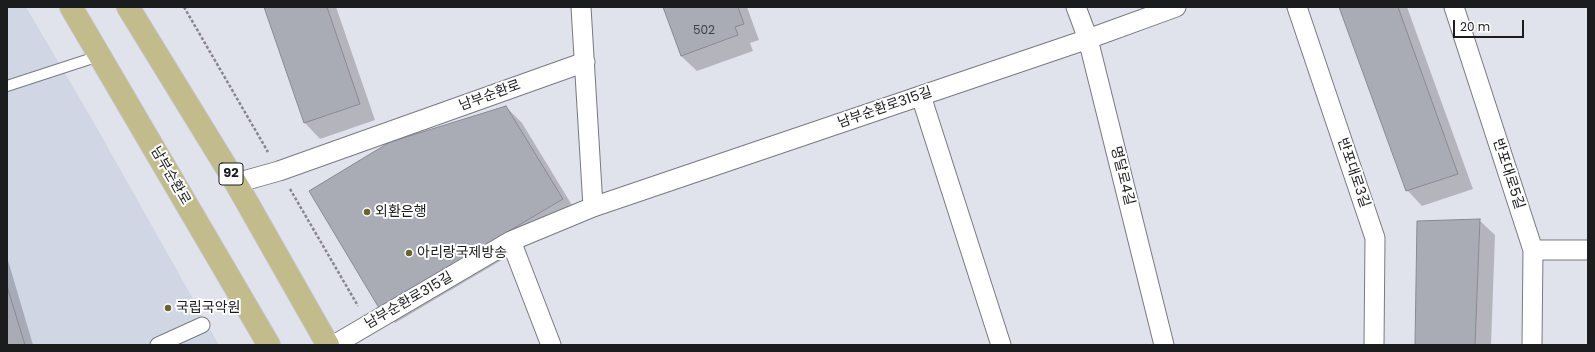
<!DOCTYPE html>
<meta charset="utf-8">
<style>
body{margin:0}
#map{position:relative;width:1595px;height:352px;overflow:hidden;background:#e1e3ec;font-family:Poppins,sans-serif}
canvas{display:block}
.frame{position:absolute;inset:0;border:8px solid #1b1c1e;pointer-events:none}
.scale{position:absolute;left:1453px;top:20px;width:71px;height:18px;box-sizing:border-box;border:2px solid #1b1c1e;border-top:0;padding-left:5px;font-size:12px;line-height:14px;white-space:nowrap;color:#1b1c1e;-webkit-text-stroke:3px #fff;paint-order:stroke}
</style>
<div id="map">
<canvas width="1595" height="352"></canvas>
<div class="frame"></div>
<div class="scale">20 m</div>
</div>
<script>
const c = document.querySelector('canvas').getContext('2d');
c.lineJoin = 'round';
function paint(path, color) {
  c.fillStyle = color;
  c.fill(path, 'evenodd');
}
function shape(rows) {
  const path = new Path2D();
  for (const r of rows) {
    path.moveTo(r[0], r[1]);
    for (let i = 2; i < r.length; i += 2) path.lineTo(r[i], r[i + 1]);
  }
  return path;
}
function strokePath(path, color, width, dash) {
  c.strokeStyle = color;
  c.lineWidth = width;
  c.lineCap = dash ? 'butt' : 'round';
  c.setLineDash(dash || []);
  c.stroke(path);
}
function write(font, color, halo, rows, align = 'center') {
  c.font = font + ' Poppins,"Noto Sans KR",sans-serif';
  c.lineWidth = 4;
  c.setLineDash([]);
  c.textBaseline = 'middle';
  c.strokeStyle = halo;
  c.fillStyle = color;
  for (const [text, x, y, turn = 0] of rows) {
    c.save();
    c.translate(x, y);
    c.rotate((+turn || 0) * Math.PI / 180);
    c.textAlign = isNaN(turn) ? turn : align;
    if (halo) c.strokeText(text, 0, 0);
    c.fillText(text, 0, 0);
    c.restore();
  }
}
paint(shape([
 [7,7,26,7,93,121,219,345,7,345]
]), '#d1d6e5');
paint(shape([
 [265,7,336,7,375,120,320,139,305,123],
 [664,7,747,7,759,40,750,43,753,51,697,71,681,56],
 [1340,7,1407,7,1473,189,1422,206,1407,190],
 [506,107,522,123,578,215,395,323,380,307],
 [1479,220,1495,235,1491,345,1416,345],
 [7,257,33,345,7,345]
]), '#0003');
const building = shape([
 [264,7,327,7,360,104,304,123,264,7],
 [663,7,738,7,744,24,735,27,738,35,681,56,663,7],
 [1339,7,1398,7,1458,174,1406,191,1339,7],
 [506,106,563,199,379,308,309,191,390,142,506,106],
 [1480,219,1475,345,1415,345,1417,221,1480,219],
 [7,286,25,345,7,345,7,286]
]);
paint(building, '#a9acb4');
strokePath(building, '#888a92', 1);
const service = shape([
 [7,86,99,56]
]);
const pedestrian = shape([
 [158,345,202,325]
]);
const minor = shape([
 [581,7,593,207],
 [1076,7,1088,39,1164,345],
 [1297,7,1375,238,1374,345],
 [1454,7,1533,250,1532,345],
 [921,96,1001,345],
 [236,183,279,171,585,62],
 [511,241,551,345],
 [1533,250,1588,250],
 [334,345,511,241,593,207,1088,39,1176,7]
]);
const primary = shape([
 [71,7,269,345],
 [128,7,236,183,328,345]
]);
strokePath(service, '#787a82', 12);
strokePath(pedestrian, '#787a82', 17);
strokePath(minor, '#787a82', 21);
strokePath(primary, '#c4c4c4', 24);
strokePath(shape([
 [184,7,268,152],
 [290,189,358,306]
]), '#86878d', 2.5, [3, 2]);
strokePath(service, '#fff', 10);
strokePath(pedestrian, '#fff', 15);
strokePath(minor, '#fff', 19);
strokePath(primary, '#c2bb8b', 22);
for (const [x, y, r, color] of [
 [367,212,4,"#6a622f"],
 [409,253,4,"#6a622f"],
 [168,308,4,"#6a622f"]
]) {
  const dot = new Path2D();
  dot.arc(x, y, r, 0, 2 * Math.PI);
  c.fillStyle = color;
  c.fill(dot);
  strokePath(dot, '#fff', 1.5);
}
write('12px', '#3e4044', null, [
 ["502",704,31]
]);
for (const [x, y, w] of [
 [231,174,24]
]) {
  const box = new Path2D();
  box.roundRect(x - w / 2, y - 11, w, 22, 3);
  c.fillStyle = '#fff';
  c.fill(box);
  strokePath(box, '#1b1c1e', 1);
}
write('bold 13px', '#1b1c1e', null, [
 ["92",231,174]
]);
write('14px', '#1b1c1e', '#fff', [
 ["남부순환로",490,96,-20],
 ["남부순환로315길",885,108,-19],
 ["반포대로3길",1353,173,71],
 ["반포대로5길",1508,174,72],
 ["남부순환로",170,176,60],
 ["명달로4길",1122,176,76],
 ["남부순환로315길",409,301,-30]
]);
write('14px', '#1b1c1e', '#fff', [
 ["외환은행",375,212],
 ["아리랑국제방송",417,253],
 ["국립국악원",176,308]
], 'left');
</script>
